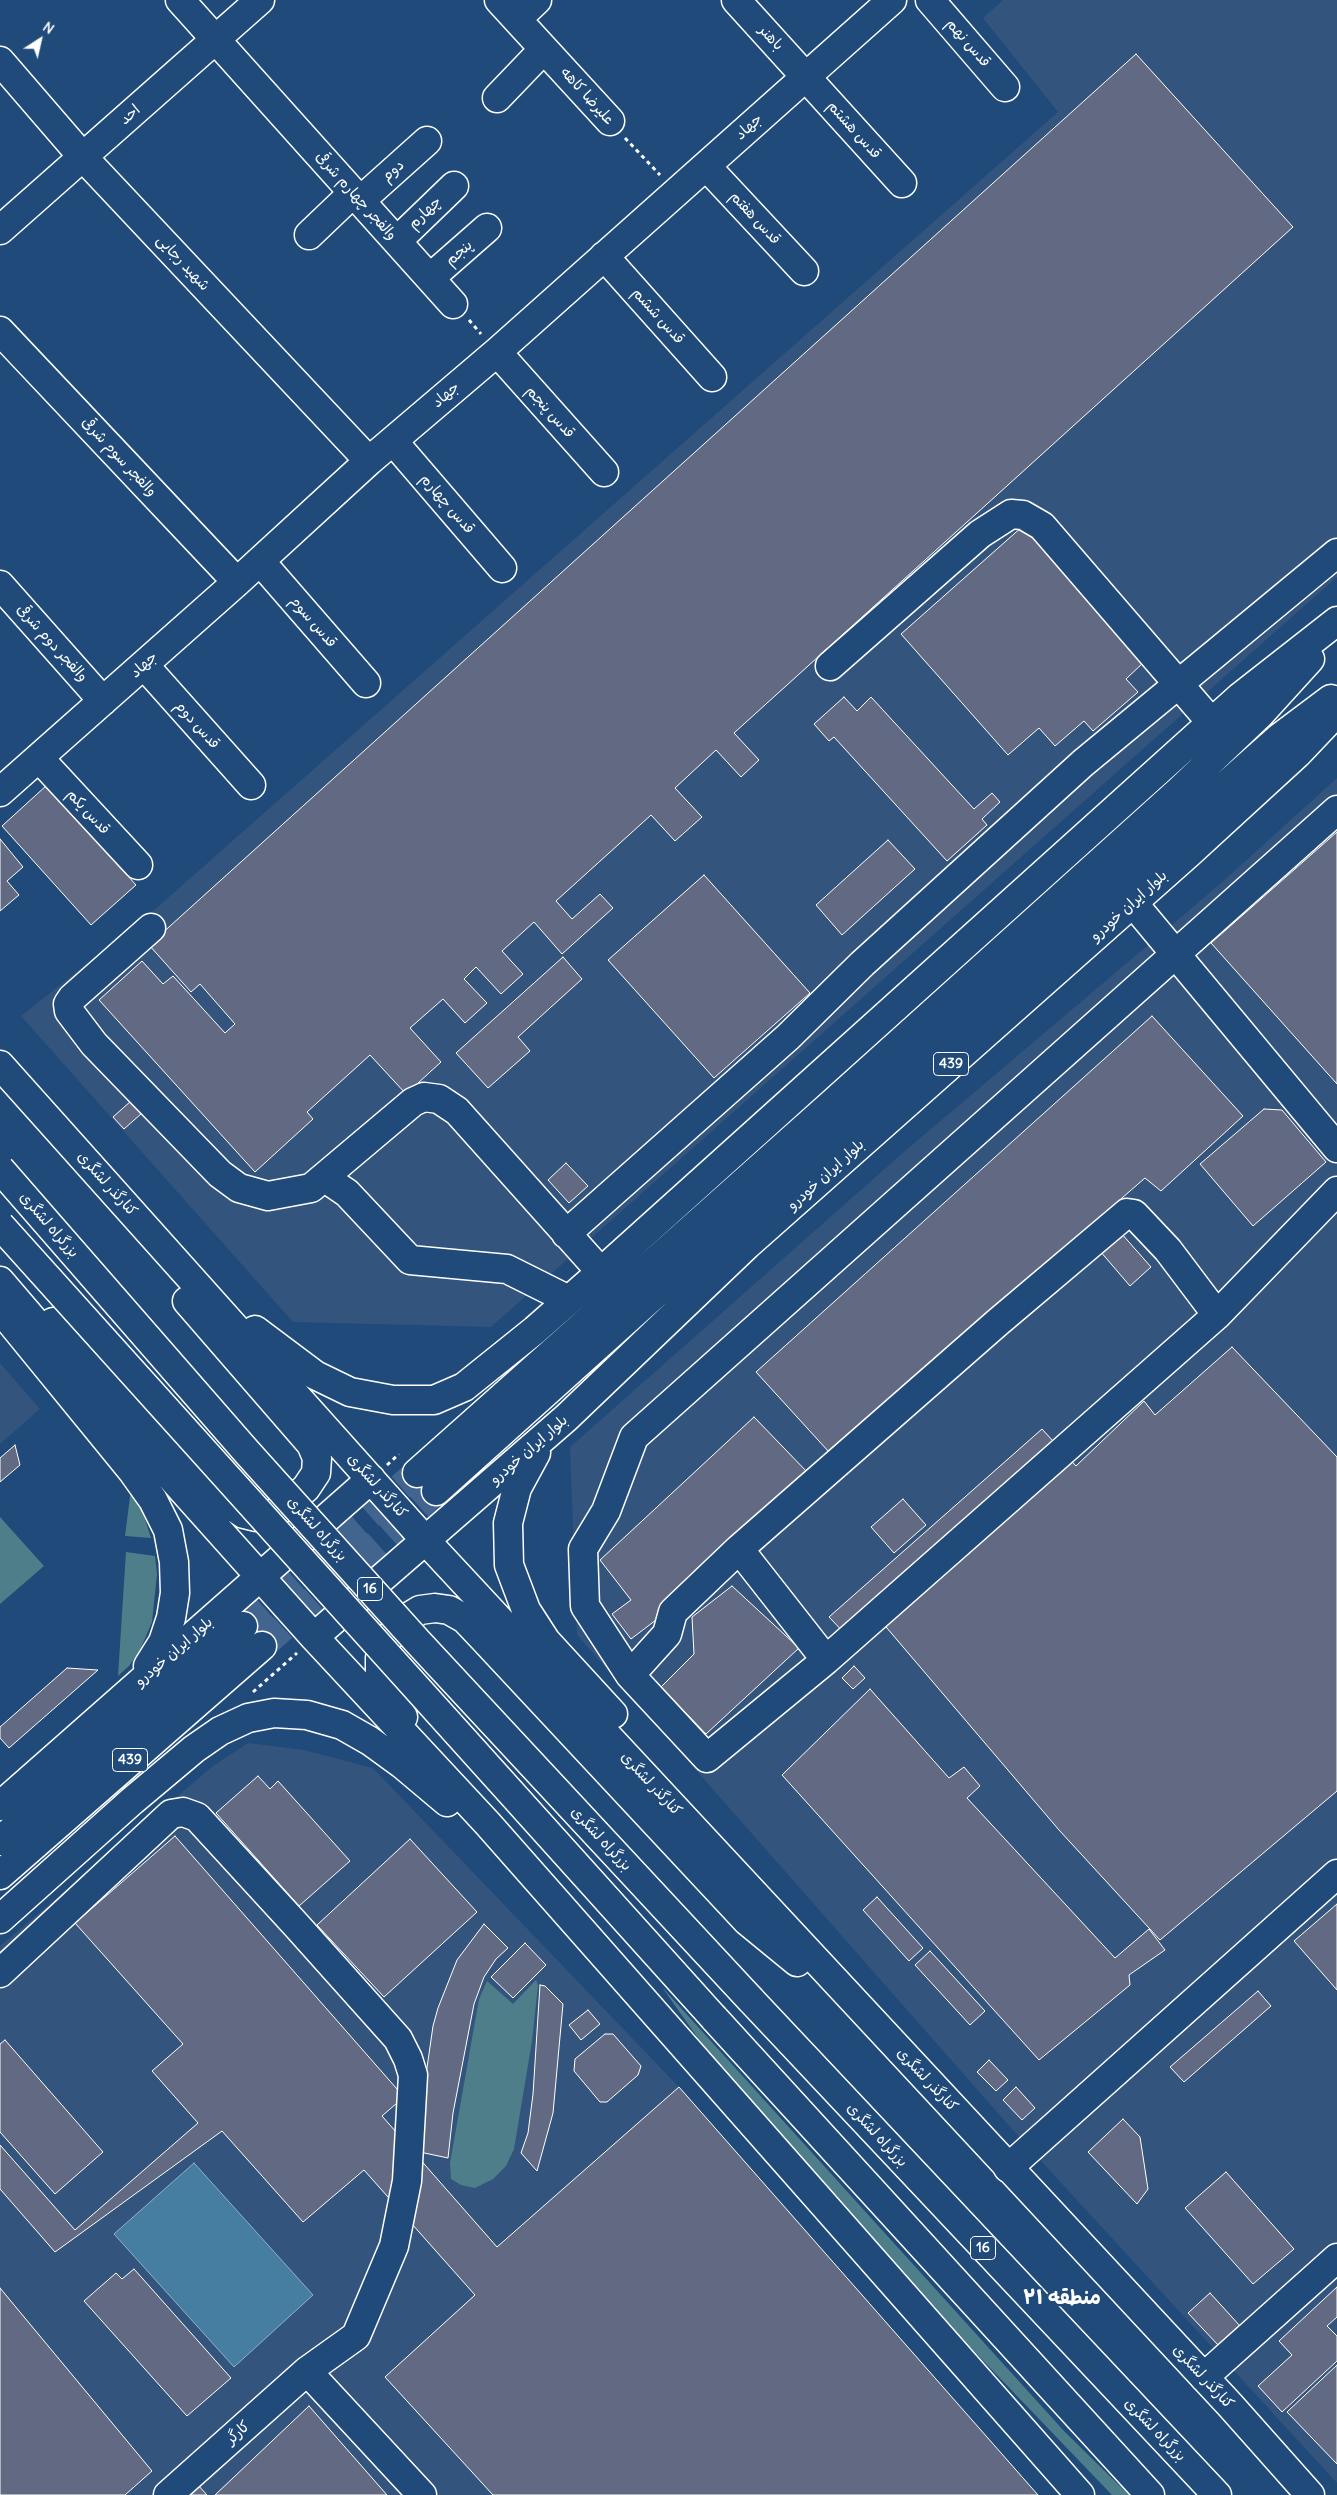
<!DOCTYPE html>
<meta charset="utf-8">
<style>
body{margin:0}
#map{position:relative;width:1337px;height:2495px;overflow:hidden;background:#1f4a7a;font-family:Delius,sans-serif}
canvas{display:block}
.north{position:absolute;left:15px;top:15px;width:50px;height:50px;-webkit-text-stroke:4px #1f4a7a;paint-order:stroke;rotate:35deg;font-size:14px;font-weight:700;line-height:20px;text-align:center;color:#fff}
.north::after{content:'';display:block;margin:auto;width:18px;height:22px;background:#fff;clip-path:polygon(50% 0,100% 100%,50% 72%,0 100%)}
</style>
<div id="map">
<canvas width="1337" height="2495"></canvas>
<div class="north">N</div>
</div>
<script>
const c = document.querySelector('canvas').getContext('2d');
c.lineJoin = 'round';
function paint(path, color) {
  c.fillStyle = color;
  c.fill(path, 'evenodd');
}
function shape(rows) {
  const path = new Path2D();
  for (const r of rows) {
    path.moveTo(r[0], r[1]);
    for (let i = 2; i < r.length; i += 2) path.lineTo(r[i], r[i + 1]);
  }
  return path;
}
function strokePath(path, color, width, dash) {
  c.strokeStyle = color;
  c.lineWidth = width;
  c.lineCap = dash ? 'butt' : 'round';
  c.setLineDash(dash || []);
  c.stroke(path);
}
function write(font, color, halo, rows, align = 'center') {
  c.font = font + ' Delius,"Playpen Sans Arabic",sans-serif';
  c.lineWidth = 4.5;
  c.setLineDash([]);
  c.textBaseline = 'middle';
  c.strokeStyle = halo;
  c.fillStyle = color;
  for (const [text, x, y, turn = 0] of rows) {
    c.save();
    c.translate(x, y);
    c.rotate((+turn || 0) * Math.PI / 180);
    c.textAlign = isNaN(turn) ? turn : align;
    if (halo) c.strokeText(text, 0, 0);
    c.fillText(text, 0, 0);
    c.restore();
  }
}
paint(shape([
 [1003,0,1337,0,1337,577,491,1327,293,1322,21,1016,153,911,1058,112,983,18],
 [1337,778,1337,2483,1018,2136,577,1635,570,1447,905,1151,1220,884],
 [0,1363,40,1409,0,1444],
 [248,1743,304,1750,373,1768,679,2087,1038,2495,0,2495,0,1946,213,1766]
]), '#33547d');
paint(shape([
 [131,1489,143,1513,151,1538,125,1536],
 [0,1517,44,1566,0,1604],
 [126,1552,155,1556,157,1574,152,1622,140,1650,129,1666,118,1676],
 [536,1980,538,1985,532,2041,514,2149,506,2166,493,2179,475,2188,461,2185,451,2179,450,2163,479,1999,487,1981,513,2004],
 [662,1987,1064,2431,1129,2495,1112,2495,968,2345,716,2064]
]), '#4e7e89');
const water = shape([
 [194,2163,313,2295,234,2367,114,2234,194,2163]
]);
paint(water, '#467ea2');
strokePath(water, '#90b2c7', 1);
const building = shape([
 [1136,54,1293,227,734,733,759,760,741,777,716,750,675,788,702,817,675,841,651,815,556,901,572,919,600,894,613,908,562,954,534,922,502,951,523,974,501,994,476,967,464,979,487,1003,465,1023,443,999,410,1028,441,1062,406,1094,370,1055,307,1112,313,1119,255,1172,99,1000,142,961,163,984,173,976,225,1033,235,1024,200,984,191,992,149,945,1136,54],
 [1023,526,1144,662,1126,679,1138,692,1093,731,1084,721,1055,746,1039,728,1008,755,901,634,1023,526],
 [844,697,857,711,871,697,974,809,992,793,1000,802,982,819,987,825,947,861,834,737,829,741,814,724,844,697],
 [47,785,136,885,91,925,2,826,47,785],
 [1337,832,1337,1084,1211,943,1337,832],
 [0,839,23,867,7,881,19,895,0,911,0,839],
 [888,840,915,869,842,935,816,905,888,840],
 [704,875,810,993,714,1078,608,960,704,875],
 [563,957,582,979,518,1037,530,1051,488,1088,456,1053,563,957],
 [1152,1016,1243,1116,1161,1191,1145,1178,829,1452,756,1372,1152,1016],
 [131,1101,142,1113,124,1129,113,1117,131,1101],
 [1264,1109,1282,1110,1326,1162,1253,1226,1200,1164,1264,1109],
 [566,1163,588,1186,569,1203,548,1180,566,1163],
 [1121,1233,1151,1267,1130,1286,1100,1251,1121,1233],
 [1232,1347,1337,1457,1337,1791,1160,1940,1059,1830,875,1614,850,1639,829,1617,1042,1429,1076,1466,1144,1401,1155,1415,1232,1347],
 [754,1417,810,1475,656,1620,631,1639,612,1614,631,1600,600,1560,754,1417],
 [15,1445,20,1465,0,1482,0,1458,15,1445],
 [903,1499,926,1525,894,1553,871,1527,903,1499],
 [732,1586,799,1648,706,1734,661,1687,694,1654,692,1617,732,1586],
 [854,1666,865,1678,853,1689,842,1678,854,1666],
 [67,1668,98,1670,9,1748,0,1738,0,1727,67,1668],
 [870,1689,949,1778,964,1767,980,1786,967,1798,1115,1958,1149,1929,1165,1950,1129,1975,1130,1985,1039,2060,782,1775,870,1689],
 [258,1776,270,1789,278,1781,350,1861,299,1906,216,1813,258,1776],
 [175,1836,404,2097,382,2116,497,2247,679,2087,1038,2495,493,2495,385,2377,475,2295,364,2170,303,2222,222,2131,55,2252,0,2189,0,2145,75,2230,198,2123,152,2071,183,2044,75,1923,175,1836],
 [410,1839,477,1912,384,1997,317,1925,410,1839],
 [877,1897,923,1948,909,1961,863,1910,877,1897],
 [1337,1904,1337,1990,1294,1941,1337,1904],
 [484,1924,508,1948,496,1959,484,1977,474,2004,453,2113,448,2158,415,2151,433,2026,438,2008,457,1960,484,1924],
 [525,1943,546,1965,513,1998,491,1977,525,1943],
 [930,1951,985,2011,970,2025,915,1965,930,1951],
 [540,1985,545,1986,563,2004,553,2113,537,2171,521,2153,528,2133,533,2094,540,1985],
 [1258,1991,1271,2006,1184,2082,1170,2067,1258,1991],
 [588,2010,600,2024,581,2040,569,2025,588,2010],
 [605,2034,613,2034,641,2066,638,2075,607,2102,600,2102,574,2071,575,2059,605,2034],
 [5,2040,103,2152,55,2194,0,2132,0,2044,5,2040],
 [989,2060,1008,2080,996,2091,977,2072,989,2060],
 [1016,2087,1035,2108,1022,2120,1003,2100,1016,2087],
 [1123,2119,1140,2137,1148,2189,1137,2204,1088,2152,1123,2119],
 [1226,2172,1294,2249,1253,2284,1185,2208,1226,2172],
 [134,2269,231,2378,187,2416,84,2301,116,2273,122,2279,134,2269],
 [1337,2287,1337,2317,1327,2326,1337,2336,1337,2361,1282,2412,1258,2386,1292,2355,1279,2341,1337,2287],
 [0,2288,152,2471,125,2495,0,2495,0,2288],
 [1210,2293,1241,2327,1219,2346,1188,2313,1210,2293],
 [1337,2365,1337,2464,1287,2412,1337,2365],
 [309,2406,387,2495,215,2495,309,2406],
 [197,2484,207,2495,186,2495,197,2484]
]);
paint(building, '#626a83');
strokePath(building, '#fff', 1);
strokePath(shape([
 [243,1626,417,1473],
 [262,1646,436,1491]
]), '#41658e', 28, [28, 14]);
const minor = shape([
 [180,0,453,304],
 [499,0,610,121],
 [736,0,902,183],
 [930,0,1005,87],
 [517,19,537,0],
 [0,61,82,156,369,461],
 [497,98,544,49],
 [706,166,804,271],
 [360,201,427,141],
 [0,230,260,0],
 [309,235,353,193],
 [397,241,454,186],
 [604,256,712,377],
 [430,278,487,228],
 [0,331,237,582],
 [497,352,604,472],
 [393,441,502,568],
 [260,561,366,683],
 [0,585,103,701],
 [144,665,251,785],
 [830,666,980,534,1011,514,1023,515,1042,526,1212,723],
 [39,758,138,865],
 [0,792,237,582,369,461,497,352,892,0],
 [1337,810,634,1437,606,1511,583,1549,585,1606,630,1675,707,1758,826,1660,1217,1315,1337,1191],
 [1133,903,1337,1148],
 [151,928,72,998,68,1004,69,1011,94,1044,220,1174,239,1188,268,1196,311,1188,413,1102,424,1097,439,1099,457,1111,601,1272],
 [325,1178,347,1193,410,1260,507,1269,569,1300],
 [566,1234,788,1037,862,964,1083,763,1337,553],
 [739,1549,826,1660],
 [630,1675,667,1634,673,1612,739,1549,998,1322,1127,1213,1134,1214,1168,1250,1217,1315],
 [0,1973,171,1814,183,1812,197,1817,297,1926,398,2039,408,2059,413,2075,407,2181,394,2246,356,2336,307,2371,168,2495],
 [1008,2168,1337,1874],
 [307,2371,422,2495],
 [1204,2377,1337,2258]
]);
const major = shape([
 [0,1065,426,1541,1230,2405,1310,2495],
 [0,1281,102,1400,314,1637,488,1824,1080,2495],
 [0,1309,133,1472,153,1500,168,1530,174,1562,175,1593,171,1618,163,1642,148,1666],
 [53,1322,74,1338,229,1504,244,1514,256,1517,273,1514,286,1505,306,1488,316,1473,317,1458,311,1444,187,1301],
 [255,1330,315,1375,350,1392,393,1400,434,1400,464,1387,535,1330,601,1272,1240,697,1337,621],
 [536,1453,517,1488,508,1523,509,1565,526,1610,546,1641,613,1714],
 [417,1473,835,1101,1179,791,1260,714,1310,659],
 [436,1491,852,1117,1279,738,1331,699],
 [314,1637,566,1418,747,1245,1188,854,1297,754,1337,712],
 [403,1717,380,1677,380,1658,385,1642,407,1618,420,1610,435,1608,449,1610,465,1619,483,1638,747,1921,797,1962],
 [0,1806,371,1479],
 [0,1841,243,1626],
 [0,1875,262,1646],
 [0,1919,132,1801,194,1749,220,1731,248,1718,274,1713,307,1715,342,1725,370,1741,403,1765,447,1802]
]);
const highway = shape([
 [751,2000,1217,2495],
 [714,2018,1150,2495]
]);
strokePath(minor, '#fff', 31);
strokePath(major, '#fff', 31);
strokePath(highway, '#fff', 31);
strokePath(shape([
 [625,138,660,175],
 [469,320,481,334],
 [387,1465,399,1454],
 [253,1692,297,1653]
]), '#fff', 3, [4, 4]);
strokePath(minor, '#1f4a7a', 28);
strokePath(major, '#1f4a7a', 28);
strokePath(highway, '#1f4a7a', 28);
const highwayBridge = shape([
 [0,1169,246,1451,418,1642,751,2000],
 [0,1225,714,2018]
]);
strokePath(highwayBridge, '#fff', 31, []);
strokePath(highwayBridge, '#1f4a7a', 28);
for (const [x, y, w] of [
 [951,1064,35],
 [370,1589,25],
 [130,1760,35],
 [983,2248,25]
]) {
  const box = new Path2D();
  box.roundRect(x - w / 2, y - 11.5, w, 23, 4);
  c.fillStyle = '#1f4a7a';
  c.fill(box);
  strokePath(box, '#fff', 1);
}
write('bold 14px', '#fff', null, [
 ["439",951,1064],
 ["16",370,1589],
 ["439",130,1760],
 ["16",983,2248]
]);
write('15px', '#fff', '#1f4a7a', [
 ["باهنر",771,38,47],
 ["قدس نهم",968,43,49],
 ["علیرضا کاهه",587,96,48],
 ["احد",130,115,-41],
 ["جهاد",749,127,-42],
 ["قدس هشتم",854,130,48],
 ["دوم",393,171,-42],
 ["والفجر چهارم شرقی",356,196,48],
 ["چهارم",425,213,-44],
 ["قدس هفتم",755,218,47],
 ["پنجم",459,253,-41],
 ["شهید رجایی",183,263,47],
 ["قدس ششم",658,316,48],
 ["جهاد",446,395,-41],
 ["قدس پنجم",550,412,48],
 ["والفجر سوم شرقی",119,457,47],
 ["قدس چهارم",447,504,49],
 ["قدس سوم",313,622,49],
 ["والفجر دوم شرقی",52,643,48],
 ["جهاد",144,665,-42],
 ["قدس دوم",197,725,48],
 ["قدس یکم",88,812,47],
 ["بلوار ایران خودرو",1129,906,-42],
 ["بلوار ایران خودرو",826,1175,-42],
 ["کنارگذر لشگری",107,1184,48],
 ["بزرگراه لشگری",49,1225,49],
 ["بلوار ایران خودرو",529,1450,-41],
 ["کنارگذر لشگری",377,1486,48],
 ["بزرگراه لشگری",317,1529,48],
 ["بلوار ایران خودرو",174,1652,-41],
 ["کنارگذر لشگری",651,1784,47],
 ["بزرگراه لشگری",601,1839,47],
 ["کنارگذر لشگری",927,2080,47],
 ["بزرگراه لشگری",877,2135,47],
 ["کنارگذر لشگری",1203,2377,47],
 ["بزرگراه لشگری",1155,2430,46],
 ["کارگر",238,2433,-42]
]);
write('bold 20px', '#fff', '#1f4a7a', [
 ["منطقه ۲۱",1062,2298]
]);
</script>
